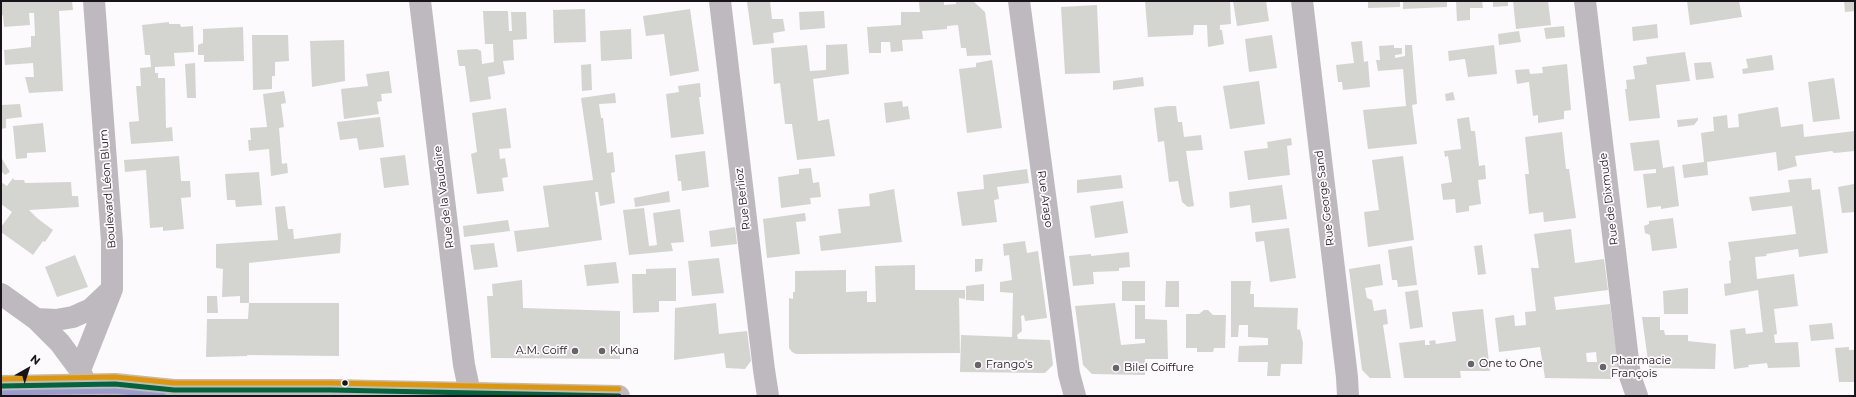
<!DOCTYPE html>
<meta charset="utf-8">
<style>
body{margin:0}
#map{position:relative;width:1856px;height:397px;overflow:hidden;background:#fcfafc;font-family:Montserrat,sans-serif}
canvas{display:block}
.frame{position:absolute;inset:0;border:2px solid #19141a;pointer-events:none}
.north{position:absolute;left:8px;top:349px;width:40px;height:40px;-webkit-text-stroke:3px #fdf9fd;paint-order:stroke;rotate:39deg;font-size:11px;font-weight:700;line-height:16px;text-align:center;color:#19141a}
.north::after{content:'';display:block;margin:auto;width:14px;height:18px;background:#19141a;clip-path:polygon(50% 0,100% 100%,50% 72%,0 100%)}
</style>
<div id="map">
<canvas width="1856" height="397"></canvas>
<div class="frame"></div>
<div class="north">N</div>
</div>
<script>
const c = document.querySelector('canvas').getContext('2d');
c.lineJoin = 'round';
function paint(path, color) {
  c.fillStyle = color;
  c.fill(path, 'evenodd');
}
function shape(rows) {
  const path = new Path2D();
  for (const r of rows) {
    path.moveTo(r[0], r[1]);
    for (let i = 2; i < r.length; i += 2) path.lineTo(r[i], r[i + 1]);
  }
  return path;
}
function strokePath(path, color, width, dash) {
  c.strokeStyle = color;
  c.lineWidth = width;
  c.lineCap = dash ? 'butt' : 'round';
  c.setLineDash(dash || []);
  c.stroke(path);
}
function write(font, color, halo, rows, align = 'center') {
  c.font = font + ' Montserrat,sans-serif';
  c.lineWidth = 3.5;
  c.setLineDash([]);
  c.textBaseline = 'middle';
  c.strokeStyle = halo;
  c.fillStyle = color;
  for (const [text, x, y, turn = 0] of rows) {
    c.save();
    c.translate(x, y);
    c.rotate((+turn || 0) * Math.PI / 180);
    c.textAlign = isNaN(turn) ? turn : align;
    if (halo) c.strokeText(text, 0, 0);
    c.fillText(text, 0, 0);
    c.restore();
  }
}
paint(shape([
 [1,1,72,1,73,10,59,11,63,91,29,93,25,77,34,77,33,63,5,65,4,50,31,47,31,36,35,36,34,13,29,13,30,25,4,27,3,15,1,16],
 [770,1,772,19,783,19,785,31,773,33,774,43,753,45,747,2],
 [944,1,944,5,956,4,956,1,973,1,985,12,991,55,967,56,966,48,961,48,958,25,947,26,947,29,922,31,923,39,902,40,903,51,891,52,890,42,881,42,881,53,869,53,867,27,901,25,901,12,920,12,919,2],
 [1145,1,1230,1,1231,24,1220,25,1220,30,1222,30,1224,44,1208,47,1207,25,1194,25,1193,35,1148,37],
 [1233,1,1266,1,1269,21,1237,26],
 [1368,1,1400,1,1400,7,1368,8],
 [1403,1,1447,1,1447,7,1403,9],
 [1456,1,1482,1,1483,8,1470,8,1470,20,1457,21],
 [1493,1,1508,1,1508,6,1493,7],
 [1513,1,1548,1,1551,25,1516,29],
 [1687,1,1739,1,1742,17,1690,25],
 [1844,1,1855,1,1855,11,1845,12],
 [1097,5,1100,73,1065,74,1061,7],
 [585,9,586,42,554,43,553,10],
 [690,9,699,71,670,76,664,34,646,36,643,16],
 [483,11,508,11,509,31,512,31,511,12,526,12,527,39,513,40,514,60,503,61,505,74,488,77,491,99,470,102,465,66,459,66,457,50,477,49,481,51,482,64,494,62,493,44,485,44],
 [824,11,825,28,800,30,799,12],
 [169,22,169,24,180,24,181,27,193,26,194,52,174,53,175,66,155,67,155,73,158,73,158,78,165,78,166,128,172,127,173,141,131,144,129,122,139,121,136,86,141,86,140,68,151,67,150,55,145,55,142,25],
 [1657,24,1658,38,1633,41,1632,27],
 [1564,26,1565,37,1546,39,1544,28],
 [243,27,244,61,204,62,204,55,198,55,198,45,203,43,203,29],
 [631,29,632,59,601,61,600,31],
 [1519,31,1521,42,1499,45,1498,34],
 [252,35,288,35,289,61,275,62,275,76,272,76,272,89,253,90],
 [1272,35,1277,68,1249,72,1245,39],
 [344,40,345,81,312,87,310,41],
 [1362,41,1364,62,1368,61,1370,87,1343,90,1342,82,1338,82,1336,65,1354,63,1351,42],
 [847,44,849,74,813,79,818,121,829,119,835,156,797,160,792,124,785,124,780,83,774,84,771,48,807,45,810,71,826,70,826,45],
 [1394,45,1394,48,1402,48,1402,54,1395,55,1395,58,1405,56,1405,45,1412,45,1417,104,1412,105,1417,144,1368,149,1363,110,1406,106,1403,69,1378,71,1376,60,1380,60,1379,46],
 [1494,45,1497,74,1468,77,1465,59,1449,61,1448,51],
 [1685,52,1690,81,1656,85,1660,118,1629,121,1625,89,1627,89,1626,80,1635,79,1633,66,1647,64,1646,57],
 [1772,55,1774,70,1743,74,1742,69,1748,68,1746,59],
 [992,60,1002,128,967,133,959,69,976,67,976,63],
 [1711,62,1714,78,1696,80,1694,63],
 [195,63,196,98,187,98,185,64],
 [591,64,592,90,582,91,581,65],
 [1567,64,1571,110,1564,111,1564,119,1538,123,1538,115,1533,116,1529,82,1517,84,1515,70,1529,69,1530,74,1543,73,1542,67],
 [389,71,392,93,381,94,382,101,377,102,379,114,344,119,341,89,368,86,366,74],
 [1143,77,1144,86,1113,90,1113,81],
 [1834,78,1840,119,1813,122,1808,82],
 [1259,81,1265,124,1230,129,1223,86],
 [700,83,701,97,699,97,704,134,671,138,666,94,679,92,678,86],
 [284,91,286,103,281,104,284,127,279,128,282,164,287,163,288,173,271,176,269,149,249,151,248,140,251,140,250,128,267,127,263,94],
 [1453,92,1455,100,1446,101,1445,94],
 [615,93,616,103,599,104,601,118,603,118,607,153,613,152,615,172,611,173,615,203,600,206,598,192,595,192,602,240,517,252,514,231,549,227,543,186,593,180,581,98],
 [902,101,903,107,908,106,910,119,886,123,884,103],
 [20,104,22,117,6,119,6,128,1,129,1,105],
 [1168,106,1176,106,1178,122,1182,122,1184,137,1201,135,1203,150,1186,151,1194,206,1188,207,1182,202,1178,181,1169,182,1164,141,1158,142,1154,108],
 [1778,107,1781,127,1803,124,1804,137,1855,131,1855,151,1834,153,1832,151,1795,156,1797,166,1778,171,1776,152,1707,162,1708,175,1684,178,1682,165,1704,162,1701,133,1714,131,1713,117,1727,115,1728,128,1739,127,1738,114],
 [506,108,511,148,499,149,500,159,505,158,508,177,502,178,504,191,477,194,471,154,477,152,472,113],
 [380,117,384,147,359,150,357,138,340,140,337,122],
 [1469,117,1471,131,1475,131,1479,166,1485,165,1486,179,1478,180,1481,204,1469,206,1469,211,1456,213,1455,199,1443,200,1441,184,1452,182,1448,156,1445,157,1444,151,1461,149,1457,119],
 [1698,118,1698,120,1694,125,1678,127,1677,120],
 [43,123,46,152,27,153,27,158,16,159,13,126],
 [1562,132,1566,169,1569,169,1576,218,1544,222,1543,212,1529,214,1525,174,1529,174,1525,137],
 [1291,138,1292,145,1287,146,1290,175,1248,180,1244,151,1268,148,1267,142],
 [1659,140,1663,168,1674,166,1679,206,1661,209,1661,206,1647,208,1643,174,1656,173,1656,169,1634,171,1630,143],
 [705,151,709,187,682,191,681,181,678,181,675,155],
 [405,155,409,185,384,188,380,158],
 [179,156,181,181,190,181,191,197,181,198,184,229,163,231,163,227,150,228,146,170,125,172,124,160],
 [1403,156,1414,240,1368,247,1364,212,1379,210,1372,160],
 [1,157,10,172,5,175,1,171],
 [811,168,813,183,819,182,821,197,810,198,811,204,781,208,778,177,799,174,799,169],
 [1027,169,1029,183,997,187,999,199,994,200,997,222,962,226,957,192,984,189,983,175],
 [259,172,262,205,236,207,235,200,227,200,225,174],
 [1121,175,1123,188,1077,193,1077,180],
 [13,178,14,180,24,180,25,183,71,182,72,196,78,196,79,207,29,210,37,218,53,230,45,242,43,241,33,255,1,232,1,227,12,212,1,204,1,182,7,186],
 [1811,178,1812,190,1820,189,1828,253,1799,257,1798,249,1766,254,1767,256,1755,257,1757,279,1794,274,1798,306,1774,309,1777,334,1774,335,1775,343,1798,342,1800,367,1768,368,1767,363,1748,365,1749,367,1734,369,1730,330,1745,328,1746,334,1763,332,1758,290,1725,296,1724,284,1731,283,1729,261,1731,260,1728,242,1796,234,1792,206,1752,211,1749,197,1790,192,1788,180],
 [1854,184,1855,212,1842,213,1838,187],
 [1282,185,1287,219,1252,223,1250,205,1230,208,1229,192],
 [894,189,902,242,821,251,819,236,841,233,838,209,870,206,869,194],
 [669,191,670,202,635,207,634,198],
 [1123,201,1128,233,1095,238,1090,206],
 [285,206,288,229,293,229,294,239,341,233,340,253,249,263,249,303,339,303,339,356,247,355,247,356,206,357,207,319,248,319,249,303,240,303,240,296,222,297,223,269,216,268,216,244,278,240,275,207],
 [644,208,649,246,657,245,653,213,680,209,684,242,671,243,673,251,629,255,623,210],
 [805,213,806,221,796,222,800,254,767,258,763,219],
 [1673,218,1677,248,1652,251,1650,235,1645,233,1644,226,1649,224,1649,221],
 [508,220,510,231,464,237,463,226],
 [735,227,737,244,711,247,709,231],
 [1289,228,1296,278,1270,282,1264,241,1256,242,1255,232],
 [1571,229,1575,263,1604,259,1608,290,1554,297,1556,310,1610,304,1619,371,1611,379,1545,378,1540,347,1499,352,1495,318,1514,315,1515,326,1526,325,1525,312,1536,311,1531,268,1539,268,1534,234],
 [1596,352,1597,362,1587,362,1586,353],
 [1025,241,1027,253,1038,251,1047,318,1025,321,1024,315,1021,316,1022,331,1017,335,1018,339,1050,340,1053,365,1045,373,960,372,961,335,1012,337,1013,293,1000,292,1000,282,1012,280,1009,255,1004,256,1003,244],
 [494,243,498,267,474,270,470,245],
 [1482,245,1486,274,1478,275,1474,246],
 [1412,246,1417,285,1398,287,1397,280,1392,280,1388,250],
 [1129,252,1130,267,1119,268,1119,271,1093,272,1094,284,1073,286,1069,256,1091,254,1091,256],
 [75,255,88,287,57,297,45,267],
 [719,258,724,293,692,296,688,261],
 [975,259,983,259,982,271,975,272],
 [616,262,619,283,587,286,584,265],
 [1380,264,1383,285,1365,288,1367,298,1372,300,1374,311,1386,309,1388,324,1383,325,1391,378,1370,378,1362,370,1349,269],
 [915,265,915,290,965,290,965,299,959,298,960,353,796,354,792,352,789,348,789,298,793,299,793,292,795,292,795,271,846,270,846,292,867,291,867,302,876,302,875,266],
 [676,268,676,301,659,301,659,312,633,313,632,274,646,274,646,269],
 [522,280,523,308,620,311,620,359,491,358,487,296,493,296,492,284],
 [1122,281,1145,281,1145,301,1122,301],
 [1166,281,1179,281,1179,307,1165,307],
 [1231,281,1251,281,1250,294,1254,294,1254,307,1298,308,1297,329,1300,330,1303,343,1302,364,1281,364,1280,376,1267,376,1268,362,1238,362,1239,346,1268,345,1268,338,1248,337,1248,325,1239,325,1238,337,1231,337],
 [984,284,984,301,966,300,966,286],
 [1688,288,1688,314,1664,314,1663,291],
 [1418,290,1423,327,1410,329,1405,292],
 [207,296,217,296,218,313,207,313],
 [716,303,719,334,747,331,751,361,745,369,726,368,724,353,674,360,675,308],
 [1115,303,1121,345,1145,343,1145,339,1135,339,1135,305,1145,305,1145,319,1167,320,1168,359,1145,359,1145,375,1092,374,1083,365,1075,306],
 [1483,309,1490,371,1460,371,1461,378,1404,378,1399,343,1425,340,1425,345,1430,345,1429,341,1435,340,1436,344,1456,341,1452,312],
 [1204,310,1208,310,1213,315,1226,315,1225,348,1214,348,1213,352,1197,352,1197,348,1186,348,1186,314,1199,314],
 [1642,317,1660,317,1660,330,1664,330,1665,335,1688,335,1688,341,1716,344,1715,369,1649,368],
 [1832,323,1834,339,1811,341,1809,325],
 [1849,347,1849,350,1855,350,1855,382,1839,382,1835,348]
]), '#d4d5d1');
strokePath(shape([
 [420,1,464,365,470,393],
 [720,1,764,370,768,396],
 [1019,1,1069,374,1075,396],
 [1302,1,1347,377,1348,396],
 [1585,1,1630,376,1637,396],
 [1,294,36,319,60,343,80,370,85,383,104,396],
 [36,319,56,320,73,317,91,309,110,291],
 [80,370,112,289,112,241,94,1]
]), '#beb9be', 22);
strokePath(shape([
 [1,386,115,384,174,390,331,390,619,396]
]), '#c0bac0', 22);
strokePath(shape([
 [1,386,115,384,174,390,331,390,619,396]
]), '#00643c', 5);
strokePath(shape([
 [1,393,115,391,164,396]
]), '#9b9bcd', 5);
strokePath(shape([
 [1,379,115,377,174,383,331,383,619,389]
]), '#e19703', 5);
for (const [x, y, r, color] of [
 [575,351,4,"#686469"],
 [602,351,4,"#686469"],
 [1471,364,4,"#686469"],
 [978,365,4,"#686469"],
 [1603,367,4,"#686469"],
 [1116,368,4,"#686469"],
 [345,383,3.5,"#19141a"]
]) {
  const dot = new Path2D();
  dot.arc(x, y, r, 0, 2 * Math.PI);
  c.fillStyle = color;
  c.fill(dot);
  strokePath(dot, '#fdf9fd', 1.5);
}
write('11px', '#19141a', '#fdf9fd', [
 ["Boulevard Léon Blum",108,189,-94],
 ["Rue de la Vaudoire",444,197,-97],
 ["Rue George Sand",1325,198,-97],
 ["Rue Berlioz",743,199,-97],
 ["Rue Arago",1045,199,82],
 ["Rue de Dixmude",1609,199,-97]
]);
write('11px', '#19141a', '#fdf9fd', [
 ["A.M. Coiff",567,351,"right"],
 ["Kuna",610,351],
 ["Pharmacie",1611,361],
 ["François",1611,374],
 ["One to One",1479,364],
 ["Frango's",986,365],
 ["Bilel Coiffure",1124,368]
], 'left');
</script>
